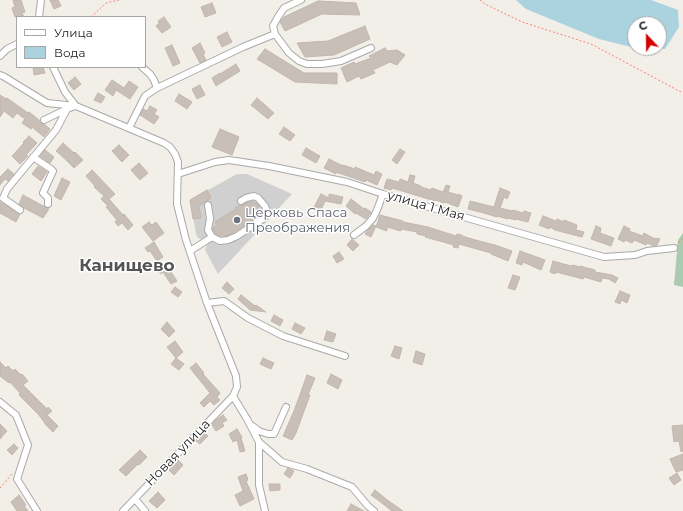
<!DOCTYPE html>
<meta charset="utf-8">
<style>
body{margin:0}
#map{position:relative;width:683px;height:511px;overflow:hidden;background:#f2efe9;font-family:Montserrat,sans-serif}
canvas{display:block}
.legend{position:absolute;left:16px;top:16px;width:130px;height:52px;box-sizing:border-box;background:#fff;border:1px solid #a7a7a7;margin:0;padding:5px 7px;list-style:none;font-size:12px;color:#222}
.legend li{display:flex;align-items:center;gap:8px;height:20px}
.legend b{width:20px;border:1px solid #a7a7a7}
.north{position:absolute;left:627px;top:16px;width:40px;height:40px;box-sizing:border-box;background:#fff;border:1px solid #a7a7a7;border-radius:50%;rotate:338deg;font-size:11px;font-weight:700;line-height:16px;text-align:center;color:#222}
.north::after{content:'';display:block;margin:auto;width:14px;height:18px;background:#d40000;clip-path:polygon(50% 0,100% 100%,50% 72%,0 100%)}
</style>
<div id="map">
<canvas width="683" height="511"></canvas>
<ul class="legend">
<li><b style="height:5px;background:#fff"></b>Улица</li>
<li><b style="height:11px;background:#aad3df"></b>Вода</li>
</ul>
<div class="north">С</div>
</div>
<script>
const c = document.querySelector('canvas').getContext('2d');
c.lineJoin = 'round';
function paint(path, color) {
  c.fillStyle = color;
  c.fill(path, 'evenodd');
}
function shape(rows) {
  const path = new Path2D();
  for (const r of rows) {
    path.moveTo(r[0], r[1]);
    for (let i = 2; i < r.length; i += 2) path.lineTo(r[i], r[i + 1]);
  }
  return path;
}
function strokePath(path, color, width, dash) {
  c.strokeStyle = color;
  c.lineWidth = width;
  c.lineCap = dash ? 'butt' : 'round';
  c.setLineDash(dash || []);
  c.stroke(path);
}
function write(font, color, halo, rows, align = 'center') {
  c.font = font + ' Montserrat,sans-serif';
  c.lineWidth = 3;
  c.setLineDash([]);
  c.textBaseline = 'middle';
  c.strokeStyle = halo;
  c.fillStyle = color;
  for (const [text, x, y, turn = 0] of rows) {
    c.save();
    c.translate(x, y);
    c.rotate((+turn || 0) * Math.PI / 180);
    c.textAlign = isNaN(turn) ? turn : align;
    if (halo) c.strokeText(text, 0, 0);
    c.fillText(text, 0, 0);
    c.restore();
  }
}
paint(shape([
 [237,174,247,174,292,194,218,274,205,250,207,245,205,240,198,238,196,234,190,200]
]), '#d0d0d0');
paint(shape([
 [683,233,683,287,674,285,678,240]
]), '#aacbaf');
paint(shape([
 [516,0,651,0,678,10,679,27,665,49,639,49,636,48,659,48,659,24,635,24,635,48,599,39,526,9]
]), '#aad3df');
const building = shape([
 [13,0,21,0,25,12,22,13,24,17,15,17,12,8,15,7,13,0],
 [50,0,58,0,61,6,54,9,50,0],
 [318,1,356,3,360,15,322,14,285,31,280,22,284,17,318,1],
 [212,3,216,13,205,17,201,7,212,3],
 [164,17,171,27,162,33,156,26,159,23,158,21,164,17],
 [365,26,370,39,334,55,305,57,297,43,328,41,365,26],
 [227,32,232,42,222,47,217,37,227,32],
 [200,43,205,53,203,54,206,60,200,63,192,48,200,43],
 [172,45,180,63,173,66,165,48,172,45],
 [385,48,387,51,397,50,405,55,397,65,390,62,373,70,375,73,361,79,359,76,347,82,341,68,354,62,355,64,371,58,369,56,385,48],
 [265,49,304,73,337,73,337,84,295,82,257,59,265,49],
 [236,64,240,71,216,86,212,78,220,73,220,74,236,64],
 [33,67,43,67,45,73,34,75,33,67],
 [75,77,81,84,74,90,68,83,75,77],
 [112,80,124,88,129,81,138,87,130,99,116,90,113,96,105,90,112,80],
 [200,85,205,95,197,99,192,89,200,85],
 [98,93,105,97,101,103,94,100,98,93],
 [179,94,192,102,187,109,175,101,179,94],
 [0,95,6,99,7,98,28,113,29,112,38,119,41,123,44,124,50,129,44,137,32,127,31,129,22,123,25,119,17,113,13,118,4,111,0,117,0,95],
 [257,98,274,113,268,119,251,105,257,98],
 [150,106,157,110,154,114,159,117,154,124,140,115,143,109,147,111,150,106],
 [284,127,295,135,290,141,279,134,284,127],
 [220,129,239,137,232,155,212,147,220,129],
 [29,136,37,143,26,155,28,156,20,164,12,156,24,143,23,142,29,136],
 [63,143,74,153,75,152,83,160,74,168,65,159,56,151,63,143],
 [119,145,129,155,122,162,112,151,119,145],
 [306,148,320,156,316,163,302,155,306,148],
 [400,149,405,152,397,164,392,160,400,149],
 [45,150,54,157,50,163,40,156,45,150],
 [329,159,343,166,343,165,355,169,355,167,374,175,376,171,382,174,377,185,366,180,365,182,336,172,336,174,324,168,329,159],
 [139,163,148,173,140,180,131,170,139,163],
 [38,166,47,172,41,181,32,174,38,166],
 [8,169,14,174,8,181,5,179,0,185,0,177,8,169],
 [92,170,115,194,109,199,123,215,124,214,133,225,128,230,122,223,118,226,115,222,117,220,106,207,108,206,101,199,104,196,94,187,95,186,86,176,92,170],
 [410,175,415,176,413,183,421,186,421,187,431,190,432,188,443,192,446,185,450,186,448,192,458,195,458,194,462,196,458,207,445,202,444,203,436,200,435,201,392,188,391,190,384,188,387,179,399,182,400,179,408,182,410,175],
 [62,178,70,182,61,200,54,196,62,178],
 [500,188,510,192,507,199,504,197,500,208,512,211,513,210,523,213,524,211,531,213,528,222,516,219,516,220,508,218,508,219,497,216,497,217,484,213,468,209,470,201,494,207,500,188],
 [207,190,211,198,199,206,201,218,193,219,190,200,207,190],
 [321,194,329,198,329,194,343,197,341,204,325,201,321,210,314,207,321,194],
 [23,195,49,209,43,218,24,208,19,204,23,195],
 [351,199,364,209,365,208,371,212,366,219,356,213,355,214,346,206,351,199],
 [0,202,20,214,16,222,0,213,0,202],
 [248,202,254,202,258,205,259,210,257,214,259,216,227,236,224,236,223,234,220,236,216,234,213,229,213,228,217,225,215,222,236,209,235,208,240,205,243,205,248,202],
 [380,215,403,221,403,222,428,227,456,236,457,234,462,235,462,236,479,241,495,245,512,251,508,261,491,254,491,253,459,244,458,248,453,247,454,245,425,237,426,236,417,234,417,232,401,229,401,231,387,227,387,231,376,227,380,215],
 [543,216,556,221,557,219,564,222,564,220,577,225,576,230,584,232,582,237,555,230,550,227,549,229,539,225,543,216],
 [149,222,152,225,156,222,164,233,153,241,142,227,149,222],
 [373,225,376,226,371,237,365,234,367,231,373,225],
 [596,226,601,228,600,233,614,238,611,246,591,239,596,226],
 [624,226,630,229,629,231,643,236,644,233,655,239,655,238,660,239,657,245,654,246,647,243,646,245,634,240,632,243,625,240,624,242,618,239,624,226],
 [352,239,359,245,353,251,347,245,352,239],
 [154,242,163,257,157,261,150,251,148,252,145,248,154,242],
 [520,251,545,260,541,270,523,262,522,265,516,263,520,251],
 [339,252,344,259,337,263,333,256,339,252],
 [160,261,169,269,177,281,171,284,163,272,161,274,153,268,160,261],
 [553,261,571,266,572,265,580,267,580,266,595,270,595,272,612,275,618,278,615,283,609,279,602,278,601,282,584,277,583,279,556,272,555,274,550,272,553,261],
 [513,275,520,277,515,290,508,288,513,275],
 [227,282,234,289,229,294,222,288,227,282],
 [175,287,182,292,178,297,171,292,175,287],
 [620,291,630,295,627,303,621,300,620,304,615,302,620,291],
 [241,295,255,306,256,305,266,312,250,310,238,299,241,295],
 [274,315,283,320,280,326,271,321,274,315],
 [167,322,175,331,169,337,161,329,167,322],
 [295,323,305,328,301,334,292,329,295,323],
 [327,331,336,334,333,342,324,340,327,331],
 [175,341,183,352,176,358,167,347,175,341],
 [395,346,402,348,399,359,391,356,395,346],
 [416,351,425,354,422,365,413,362,416,351],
 [176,358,184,364,179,370,171,364,176,358],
 [263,358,274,363,271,369,260,364,263,358],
 [0,362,6,368,8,366,13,371,15,369,21,375,22,374,28,381,23,385,47,409,48,407,52,411,47,415,58,426,53,432,44,423,45,423,38,414,19,395,20,393,10,382,9,383,0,376,0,362],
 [196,363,204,373,203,374,220,393,217,397,220,400,214,405,210,401,204,407,200,403,210,393,190,368,196,363],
 [331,374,342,380,338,389,327,383,331,374],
 [307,375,315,378,308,395,310,395,296,433,292,440,283,436,294,411,302,389,307,375],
 [223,415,227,420,222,423,224,426,216,431,212,425,216,420,223,415],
 [0,424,7,431,0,439,0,424],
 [683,425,683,451,681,452,679,441,674,442,672,426,683,425],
 [237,429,242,437,241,438,245,451,240,452,237,440,233,442,229,434,237,429],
 [204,432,208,436,200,444,196,441,204,432],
 [14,444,18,448,12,455,7,450,14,444],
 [140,450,147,457,139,465,138,464,126,476,119,470,140,450],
 [683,454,683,470,676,472,670,459,683,454],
 [178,460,183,465,174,475,169,470,178,460],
 [288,468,294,471,290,478,284,474,288,468],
 [677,473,681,480,674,485,669,478,677,473],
 [246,474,248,480,246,481,254,499,240,506,235,495,243,491,238,477,246,474],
 [269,484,280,484,280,490,270,491,269,484],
 [375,490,386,499,403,511,392,511,378,500,371,495,375,490],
 [158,492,165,500,157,508,149,501,158,492],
 [19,495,26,505,24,506,28,511,17,511,11,502,19,495],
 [351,504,364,511,347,511,351,504]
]);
paint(building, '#c7bfb8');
strokePath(building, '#c4b6ab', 1);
const minor = shape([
 [39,17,41,0],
 [275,34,273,26,278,17,284,8,301,0],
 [0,56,7,49,17,44],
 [53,67,65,92,76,106],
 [142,67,150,74,154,80,157,88],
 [0,75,3,76,47,103,76,106,164,143,170,147,175,154,178,162,177,204,186,240,207,303,236,376,237,387,233,396,123,511],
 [44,120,67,109],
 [129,128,145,96,157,88,243,47,275,34,289,53,299,61,307,64,322,64,341,61,371,48],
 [33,157,51,169,53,171,43,193,48,198,48,204],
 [178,174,215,162,229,160,269,166,347,182,383,194,604,257,635,255,647,251,674,248],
 [208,205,210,219,208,230,212,237],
 [20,210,3,198,7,189,56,130,67,109,75,106],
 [354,235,366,226,373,218,377,210,383,194],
 [190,251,212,237,220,241,228,240,237,236,264,218,267,212,265,206,258,198,254,196,246,198,241,201],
 [207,303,224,301,248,318,283,336,345,356],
 [233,396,247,419,259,442,259,485,265,511],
 [0,402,16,415,28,445,17,479,37,511],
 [251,425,259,431,268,434,274,434,286,407],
 [259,442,282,462,307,469,352,487,368,506,374,511],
 [135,499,145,511]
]);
strokePath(minor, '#a9a9a9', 8);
strokePath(shape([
 [480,0,485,4,522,22,591,44,683,93],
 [91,17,106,3,119,0],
 [678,243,683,238],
 [0,488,12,474]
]), '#fa8072', 1, [2, 2]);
strokePath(minor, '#fff', 6);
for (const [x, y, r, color] of [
 [237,220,4,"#6b7280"]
]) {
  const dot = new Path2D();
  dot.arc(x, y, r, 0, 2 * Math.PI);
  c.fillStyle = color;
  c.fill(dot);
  strokePath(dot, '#fff', 1.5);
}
write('13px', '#222', '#fff', [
 ["улица 1 Мая",426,206,16],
 ["Новая улица",178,453,-46]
]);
write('13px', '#5b616d', '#fff', [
 ["Церковь Спаса",245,213],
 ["Преображения",245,228]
], 'left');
write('bold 17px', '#555', '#fff', [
 ["Канищево",127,266]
]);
</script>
